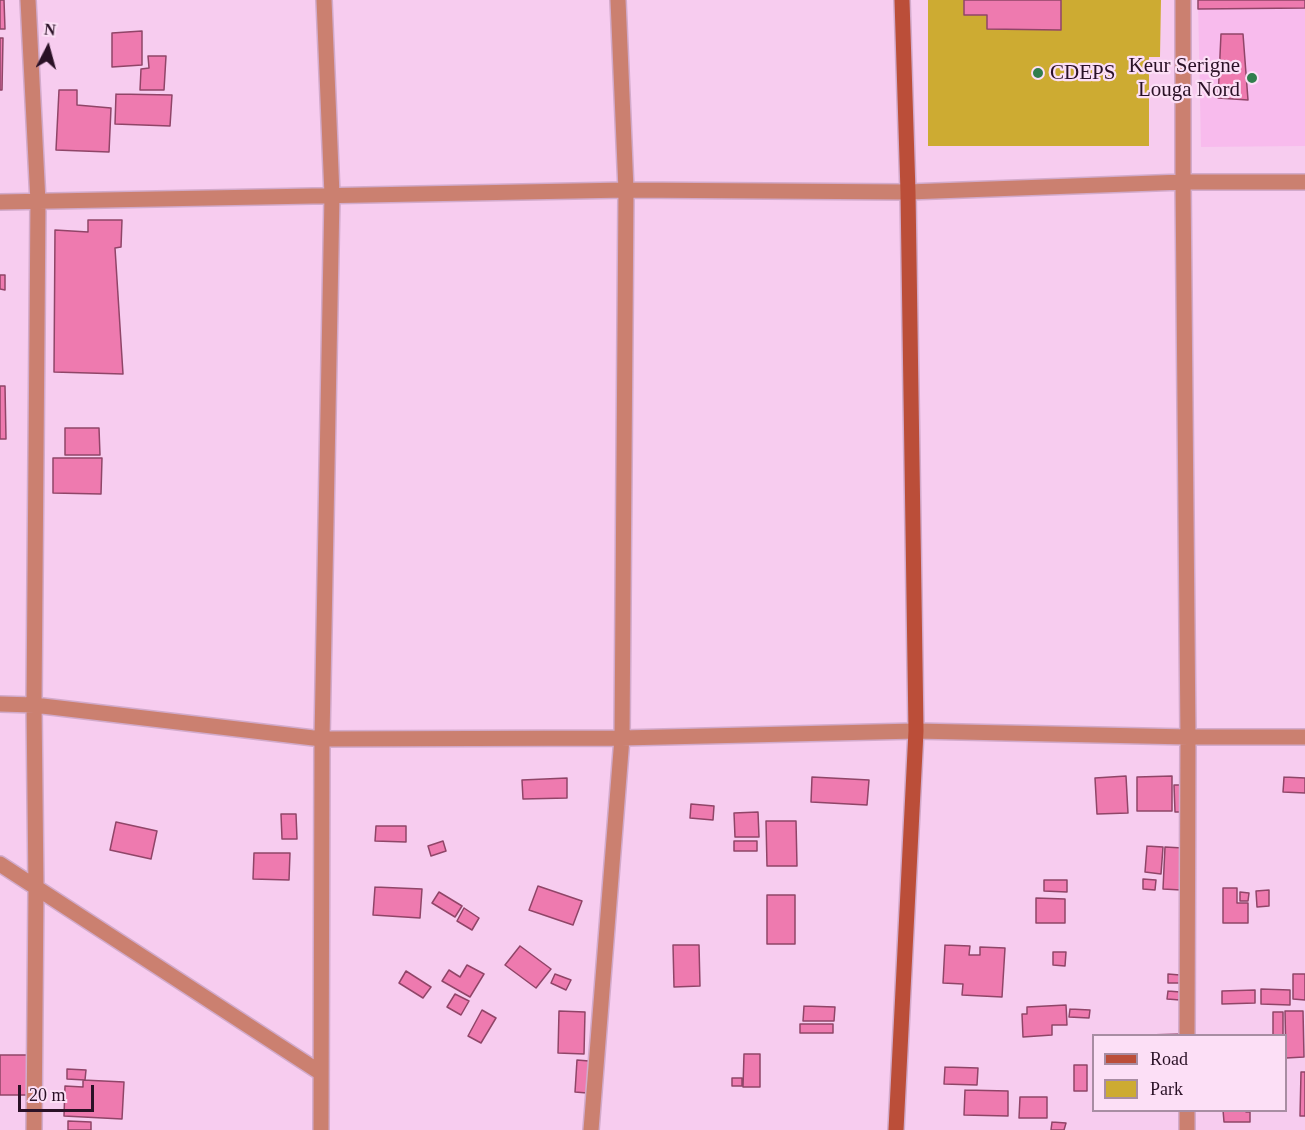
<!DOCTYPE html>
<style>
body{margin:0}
#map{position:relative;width:1305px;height:1130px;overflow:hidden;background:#f7ccef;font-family:Georgia,serif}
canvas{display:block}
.legend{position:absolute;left:1092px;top:1034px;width:195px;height:78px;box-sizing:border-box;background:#fcdff6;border:2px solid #a88da3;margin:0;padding:8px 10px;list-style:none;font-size:18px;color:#2a1126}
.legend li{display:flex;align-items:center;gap:12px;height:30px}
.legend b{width:30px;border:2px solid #a88da3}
.north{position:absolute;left:18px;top:18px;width:60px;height:60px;-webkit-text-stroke:4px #fcdff6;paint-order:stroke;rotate:6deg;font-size:16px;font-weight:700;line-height:24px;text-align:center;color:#2a1126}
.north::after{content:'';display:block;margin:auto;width:21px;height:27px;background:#2a1126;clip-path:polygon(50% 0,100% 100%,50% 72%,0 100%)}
.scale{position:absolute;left:18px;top:1085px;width:76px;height:27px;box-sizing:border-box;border:3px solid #2a1126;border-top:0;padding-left:8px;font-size:18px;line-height:21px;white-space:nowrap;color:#2a1126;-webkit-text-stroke:4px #fcdff6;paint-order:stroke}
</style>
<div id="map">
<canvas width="1305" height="1130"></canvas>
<ul class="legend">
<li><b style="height:8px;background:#bb4e39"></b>Road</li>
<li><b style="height:16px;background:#cdab32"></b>Park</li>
</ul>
<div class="north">N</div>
<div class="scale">20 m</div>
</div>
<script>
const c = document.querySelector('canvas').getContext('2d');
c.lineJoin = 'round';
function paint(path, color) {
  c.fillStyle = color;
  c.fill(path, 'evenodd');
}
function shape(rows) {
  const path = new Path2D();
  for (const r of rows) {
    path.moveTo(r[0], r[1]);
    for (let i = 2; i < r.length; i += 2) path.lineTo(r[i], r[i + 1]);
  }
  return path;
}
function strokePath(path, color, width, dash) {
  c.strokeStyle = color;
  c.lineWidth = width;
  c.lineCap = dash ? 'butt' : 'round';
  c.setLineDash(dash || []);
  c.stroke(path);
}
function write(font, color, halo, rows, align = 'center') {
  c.font = font + ' Georgia,serif';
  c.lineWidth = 4.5;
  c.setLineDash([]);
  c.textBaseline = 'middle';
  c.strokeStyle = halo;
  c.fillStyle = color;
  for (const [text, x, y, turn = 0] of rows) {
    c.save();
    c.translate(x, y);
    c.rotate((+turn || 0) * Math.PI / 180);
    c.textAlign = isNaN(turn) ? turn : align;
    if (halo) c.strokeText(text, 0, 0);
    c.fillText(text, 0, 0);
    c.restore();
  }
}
paint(shape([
 [1198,0,1305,0,1305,146,1201,147]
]), '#f8bbed');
paint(shape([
 [928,0,1161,0,1160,57,1149,57,1149,146,928,146]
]), '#cdab32');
const building = shape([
 [0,0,4,0,5,29,0,29,0,0],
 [964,0,1061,0,1061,30,987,29,987,15,964,15,964,0],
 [1198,0,1305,0,1305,8,1198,9,1198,0],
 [142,31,142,65,112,67,112,33,142,31],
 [1221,34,1243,34,1248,100,1218,98,1221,34],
 [0,38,3,38,2,90,0,90,0,38],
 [148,56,166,56,164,90,140,90,141,69,149,68,148,56],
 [59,90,77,90,77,105,111,108,109,152,56,150,59,90],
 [116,94,172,95,170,126,115,124,116,94],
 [88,220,122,220,121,247,115,248,123,374,54,372,55,230,88,232,88,220],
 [0,275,5,275,5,290,0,289,0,275],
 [0,386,5,386,6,439,0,439,0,386],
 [65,428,99,428,100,455,65,455,65,428],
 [53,458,102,458,101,494,53,493,53,458],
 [1126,776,1128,813,1097,814,1095,778,1126,776],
 [1172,776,1172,811,1137,811,1137,777,1172,776],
 [812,777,869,780,867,805,811,802,812,777],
 [1284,777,1305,778,1305,793,1283,792,1284,777],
 [567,778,567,798,523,799,522,780,567,778],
 [1174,785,1182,785,1183,812,1175,812,1174,785],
 [691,804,714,806,713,820,690,818,691,804],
 [758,812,759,837,735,837,734,813,758,812],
 [281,814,296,814,297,839,282,839,281,814],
 [766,821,796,821,797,866,767,866,766,821],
 [116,822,157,831,151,859,110,850,116,822],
 [376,826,406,826,406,842,375,841,376,826],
 [443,841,446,851,431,856,428,846,443,841],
 [734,841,757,841,757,851,734,851,734,841],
 [1147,846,1163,847,1161,874,1145,872,1147,846],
 [1165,847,1183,848,1181,890,1163,889,1165,847],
 [254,853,290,853,289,880,253,879,254,853],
 [1143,879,1156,880,1155,890,1143,889,1143,879],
 [1044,880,1067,880,1067,892,1044,891,1044,880],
 [538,886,582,901,573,925,529,910,538,886],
 [375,887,422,889,420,918,373,915,375,887],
 [1223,888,1237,888,1237,903,1248,903,1248,923,1223,923,1223,888],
 [1269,890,1269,906,1257,907,1256,891,1269,890],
 [439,892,462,906,455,917,432,903,439,892],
 [1240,892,1249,893,1248,901,1240,901,1240,892],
 [767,895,795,895,795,944,767,944,767,895],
 [1036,898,1065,899,1065,923,1036,923,1036,898],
 [464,908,479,918,472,930,457,921,464,908],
 [673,945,699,945,700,986,674,987,673,945],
 [945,945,970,946,969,955,980,955,980,947,1005,948,1002,997,962,995,963,984,943,983,945,945],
 [520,946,551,969,536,988,505,965,520,946],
 [1053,952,1066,952,1065,966,1053,965,1053,952],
 [467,965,484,974,470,997,442,981,449,970,460,977,467,965],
 [406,971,431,987,423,998,399,983,406,971],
 [555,974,571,980,566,990,551,983,555,974],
 [1168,974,1180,975,1180,983,1168,983,1168,974],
 [1293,974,1305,974,1305,1000,1293,999,1293,974],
 [1261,989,1290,990,1290,1005,1261,1004,1261,989],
 [1255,990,1255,1003,1222,1004,1222,991,1255,990],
 [1168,991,1180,992,1180,1000,1167,999,1168,991],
 [455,994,469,1001,461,1015,447,1007,455,994],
 [1066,1005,1067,1025,1052,1025,1052,1035,1023,1037,1022,1014,1027,1014,1027,1007,1066,1005],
 [804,1006,835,1007,834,1021,803,1021,804,1006],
 [1070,1009,1090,1010,1089,1018,1069,1017,1070,1009],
 [482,1010,496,1018,481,1043,468,1036,482,1010],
 [559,1011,585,1012,584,1054,558,1053,559,1011],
 [1285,1011,1303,1011,1304,1057,1286,1058,1285,1011],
 [1273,1012,1283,1012,1283,1036,1273,1036,1273,1012],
 [800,1024,833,1024,833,1033,800,1033,800,1024],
 [1184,1034,1184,1036,1146,1035,1184,1034],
 [744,1054,760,1054,760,1087,743,1087,744,1054],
 [0,1055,29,1055,29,1095,0,1095,0,1055],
 [577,1060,589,1061,587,1093,575,1092,577,1060],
 [1074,1065,1087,1065,1087,1091,1074,1091,1074,1065],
 [945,1067,978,1068,977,1085,944,1084,945,1067],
 [67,1069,86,1070,85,1080,67,1079,67,1069],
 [1301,1072,1305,1072,1305,1116,1300,1116,1301,1072],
 [732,1078,742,1078,742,1086,732,1086,732,1078],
 [83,1080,124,1082,122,1119,64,1116,65,1086,83,1087,83,1080],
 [965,1090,1008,1091,1008,1116,964,1115,965,1090],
 [1020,1097,1047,1097,1047,1118,1019,1118,1020,1097],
 [1223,1110,1246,1110,1246,1112,1250,1112,1250,1122,1224,1122,1223,1110],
 [68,1121,91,1122,91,1130,68,1130,68,1121],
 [1052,1122,1066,1123,1064,1130,1051,1130,1052,1122]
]);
paint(building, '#ee7aaf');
strokePath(building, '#904568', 1.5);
const street = shape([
 [28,0,38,202,34,705,36,888,34,1130],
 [1183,0,1183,182,1188,737,1187,1036],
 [0,202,626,190,908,192,1183,182,1305,182],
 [0,704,34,705,322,739,622,738,916,731,1188,737,1305,737],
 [0,864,321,1073],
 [321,1130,322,739,332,195,324,0],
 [591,1130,622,738,626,190,618,0],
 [1187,1130,1187,1110]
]);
const secondary = shape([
 [896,1130,916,731,908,192,902,0]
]);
strokePath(street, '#d2aacb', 18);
strokePath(secondary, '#d2aacb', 18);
strokePath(street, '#cb8070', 15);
strokePath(secondary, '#bb4e39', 15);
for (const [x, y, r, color] of [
 [1038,73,6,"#317e4d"],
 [1252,78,6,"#317e4d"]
]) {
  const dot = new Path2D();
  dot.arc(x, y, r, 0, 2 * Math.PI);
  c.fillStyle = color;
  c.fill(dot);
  strokePath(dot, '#fcdff6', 2);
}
write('21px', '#2a1126', '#fcdff6', [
 ["Keur Serigne",1240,66],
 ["Louga Nord",1240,90],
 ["CDEPS",1050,73,"left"]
], 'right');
</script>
